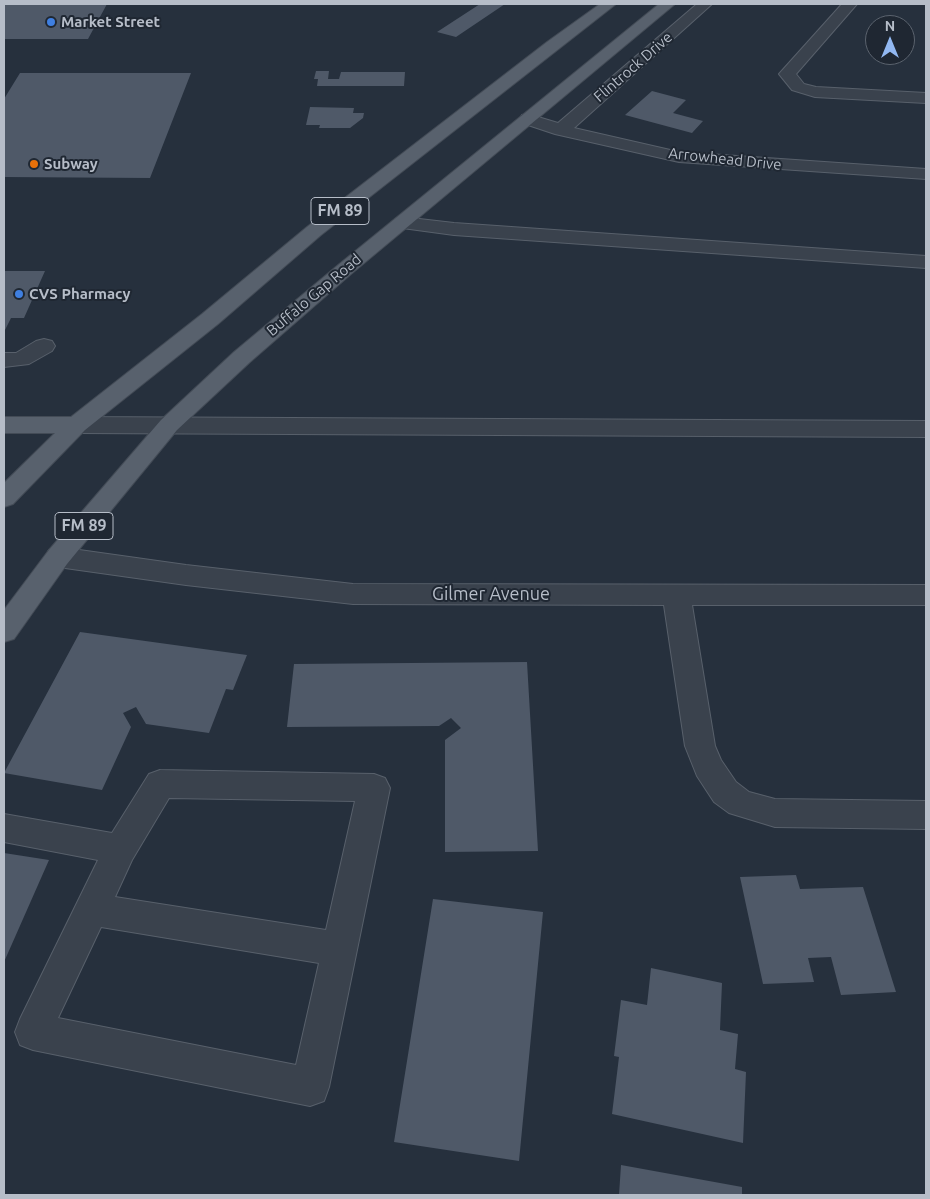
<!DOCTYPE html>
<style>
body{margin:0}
#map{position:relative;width:930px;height:1199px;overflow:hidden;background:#26303d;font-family:Ubuntu,sans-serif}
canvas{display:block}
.frame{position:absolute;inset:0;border:5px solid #b6bdc8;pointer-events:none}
.north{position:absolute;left:865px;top:15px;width:50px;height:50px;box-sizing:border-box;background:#1f2732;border:1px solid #5b636e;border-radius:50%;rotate:0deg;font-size:14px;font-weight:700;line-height:20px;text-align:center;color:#b6bdc8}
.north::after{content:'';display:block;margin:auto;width:18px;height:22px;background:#92b8f1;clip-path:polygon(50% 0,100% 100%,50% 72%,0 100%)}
</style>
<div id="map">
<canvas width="930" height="1199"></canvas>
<div class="frame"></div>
<div class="north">N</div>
</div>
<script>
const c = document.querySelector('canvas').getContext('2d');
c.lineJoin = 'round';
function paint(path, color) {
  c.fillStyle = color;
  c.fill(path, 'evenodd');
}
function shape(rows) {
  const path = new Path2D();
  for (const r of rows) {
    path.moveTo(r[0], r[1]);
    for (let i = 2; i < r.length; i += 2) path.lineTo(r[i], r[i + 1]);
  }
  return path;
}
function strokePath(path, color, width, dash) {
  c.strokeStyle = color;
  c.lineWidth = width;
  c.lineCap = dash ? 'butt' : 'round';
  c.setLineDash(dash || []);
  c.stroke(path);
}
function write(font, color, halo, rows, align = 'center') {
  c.font = font + ' Ubuntu,sans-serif';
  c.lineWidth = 4;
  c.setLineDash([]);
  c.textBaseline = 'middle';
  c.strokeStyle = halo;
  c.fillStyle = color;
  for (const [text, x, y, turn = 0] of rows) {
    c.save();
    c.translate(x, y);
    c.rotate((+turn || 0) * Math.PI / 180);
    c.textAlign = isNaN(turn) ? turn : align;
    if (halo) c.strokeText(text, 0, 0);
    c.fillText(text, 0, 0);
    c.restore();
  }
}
paint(shape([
 [4,4,107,4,88,39,4,39],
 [480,4,505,4,456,37,437,32],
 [316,71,329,71,328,79,339,79,341,72,405,72,404,86,317,86,318,79,314,79],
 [20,73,191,73,150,178,4,177,4,99],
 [652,91,686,100,673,113,703,121,692,133,625,115],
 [310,107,354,108,353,113,364,113,363,118,350,128,319,128,320,125,306,125],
 [4,271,45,271,24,318,11,318,4,332],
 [80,632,247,655,233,690,226,689,209,733,146,724,136,707,123,713,131,727,102,790,4,773],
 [527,662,538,851,445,852,445,740,461,728,451,718,439,726,287,727,294,664],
 [4,853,49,860,4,962],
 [796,875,800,889,863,887,896,992,841,995,831,957,808,958,814,982,763,984,740,877],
 [433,899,543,912,519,1161,394,1142],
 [651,968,722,983,720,1030,738,1034,735,1069,746,1072,743,1143,612,1114,619,1057,614,1056,621,1000,647,1005],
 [621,1165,742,1187,742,1195,619,1195]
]), '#4f5968');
const minor = shape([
 [697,4,712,4,574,128,679,152,926,169,926,179,679,162,555,134,522,123,520,119,522,115,528,114,558,123,697,4],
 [842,4,857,4,796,74,804,84,816,87,926,93,926,103,815,97,792,90,779,74,842,4],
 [402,217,454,223,926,256,926,268,454,235,395,227,392,223,395,219,402,217],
 [44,339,52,341,55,346,52,351,29,364,4,367,4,353,16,353,36,341,44,339],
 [77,417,926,421,926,437,77,433,69,430,65,425,69,420,77,417],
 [58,547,186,565,353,584,926,585,926,605,692,605,715,746,721,760,736,782,749,792,775,799,926,801,926,829,775,827,729,813,714,802,697,776,685,746,664,605,353,604,186,585,58,567,49,564,45,557,49,550,58,547],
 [160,770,374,774,385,778,390,788,329,1087,324,1101,310,1106,33,1050,20,1045,15,1032,20,1019,98,860,4,842,4,814,112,833,149,774,160,770],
 [169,798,355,801,326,930,115,897,132,860,169,798],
 [101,927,319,963,296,1065,58,1018,101,927]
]);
const major = shape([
 [600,4,616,4,321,235,218,324,85,430,13,504,4,507,4,483,55,433,4,433,4,417,71,417,202,314,307,227,547,42,600,4],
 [659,4,675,4,351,274,250,362,177,430,67,564,14,639,4,642,4,610,49,550,161,420,234,352,337,266,659,4]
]);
strokePath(minor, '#58606b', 2);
strokePath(major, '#434b56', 2);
paint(minor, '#3a424d');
paint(major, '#58616d');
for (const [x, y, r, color] of [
 [51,22,5,"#3f7fe0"],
 [34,164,5,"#e8710a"],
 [19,294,5,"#3f7fe0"]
]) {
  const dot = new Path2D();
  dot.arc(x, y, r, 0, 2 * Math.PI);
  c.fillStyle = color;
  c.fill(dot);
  strokePath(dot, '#1f2732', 2);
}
write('bold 15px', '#b6bdc8', '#1f2732', [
 ["Market Street",61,22],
 ["Subway",44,164],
 ["CVS Pharmacy",29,294]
], 'left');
write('15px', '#b6bdc8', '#1f2732', [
 ["Flintrock Drive",633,67,-41],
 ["Arrowhead Drive",725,159,6],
 ["Buffalo Gap Road",314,295,-40]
]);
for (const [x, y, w] of [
 [340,211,58],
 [84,526,58]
]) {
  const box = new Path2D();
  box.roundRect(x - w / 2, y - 13.5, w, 27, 4);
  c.fillStyle = '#1f2732';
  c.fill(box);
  strokePath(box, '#b6bdc8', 1);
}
write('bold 16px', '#b6bdc8', null, [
 ["FM 89",340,211],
 ["FM 89",84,526]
]);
write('18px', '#b6bdc8', '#1f2732', [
 ["Gilmer Avenue",491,594]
]);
</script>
